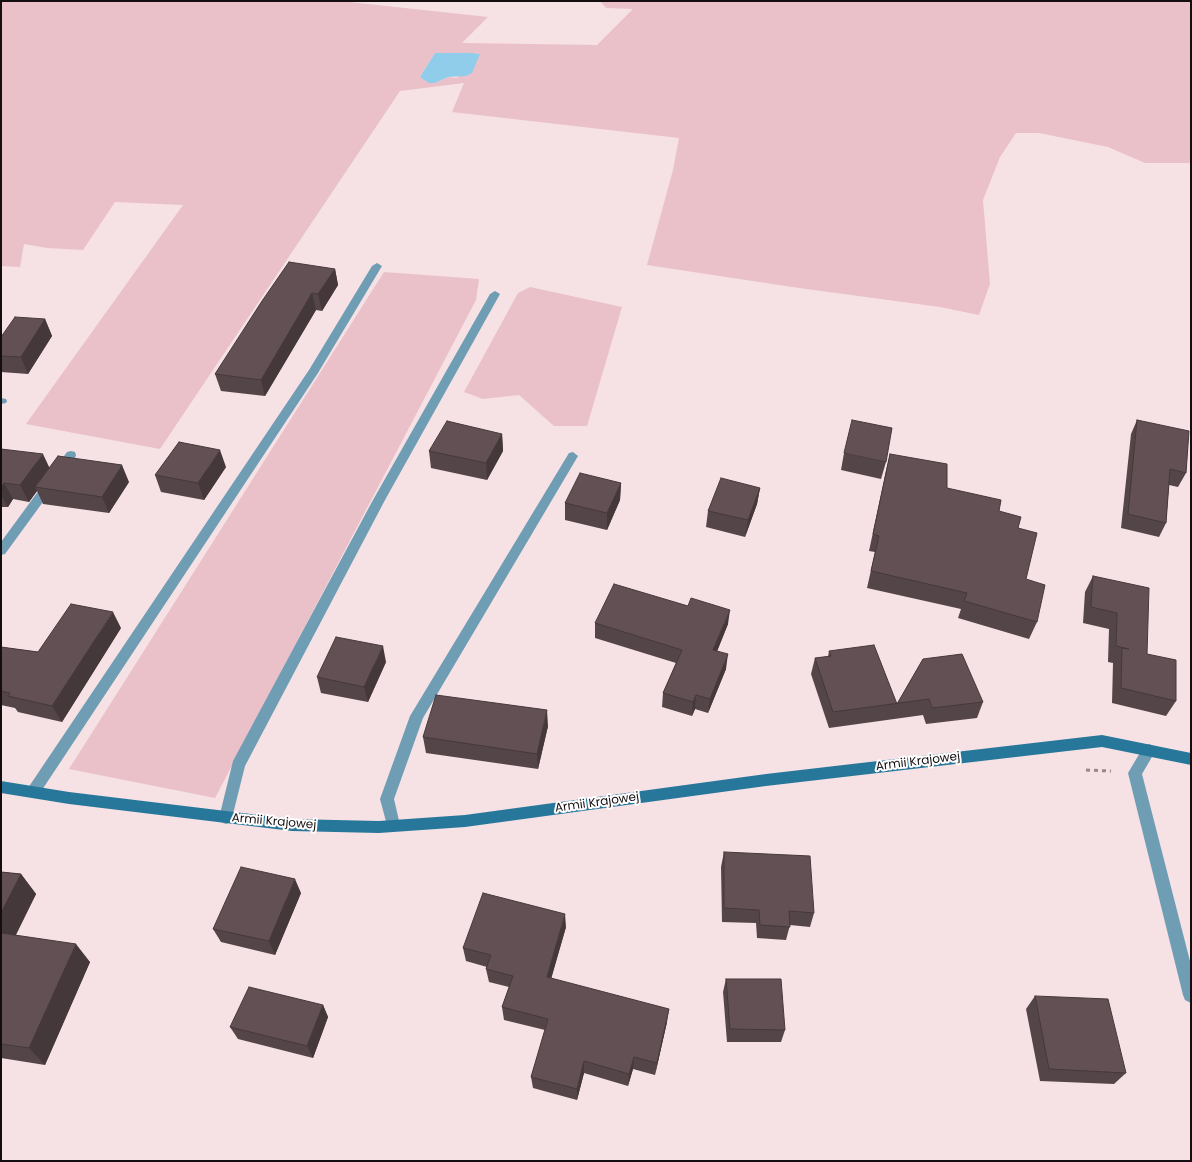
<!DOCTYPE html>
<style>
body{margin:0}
#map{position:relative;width:1192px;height:1162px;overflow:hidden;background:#f6e1e4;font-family:Poppins,sans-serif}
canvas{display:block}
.frame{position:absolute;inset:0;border:2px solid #150e10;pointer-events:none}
</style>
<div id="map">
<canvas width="1192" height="1162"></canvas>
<div class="frame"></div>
</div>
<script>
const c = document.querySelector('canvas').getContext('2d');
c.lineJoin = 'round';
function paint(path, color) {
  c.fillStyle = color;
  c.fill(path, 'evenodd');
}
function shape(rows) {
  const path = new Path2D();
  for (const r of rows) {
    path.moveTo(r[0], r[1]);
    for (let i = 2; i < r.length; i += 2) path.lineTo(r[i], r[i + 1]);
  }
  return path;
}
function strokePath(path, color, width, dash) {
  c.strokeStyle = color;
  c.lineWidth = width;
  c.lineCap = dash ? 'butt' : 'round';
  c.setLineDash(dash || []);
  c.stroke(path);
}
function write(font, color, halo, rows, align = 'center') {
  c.font = font + ' Poppins,sans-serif';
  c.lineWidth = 4;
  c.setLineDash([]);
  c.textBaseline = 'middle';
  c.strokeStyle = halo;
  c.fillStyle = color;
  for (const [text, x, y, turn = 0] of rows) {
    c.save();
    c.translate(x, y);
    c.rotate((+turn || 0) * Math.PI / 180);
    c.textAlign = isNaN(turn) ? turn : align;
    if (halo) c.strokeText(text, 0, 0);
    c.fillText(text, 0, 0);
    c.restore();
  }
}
paint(shape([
 [1,1,340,1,488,17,462,43,597,45,633,9,606,8,600,1,1191,1,1191,163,1145,163,1108,147,1039,133,1016,133,1000,157,983,200,990,284,979,315,940,307,799,288,647,265,673,170,679,138,452,112,464,83,400,91,160,449,26,424,183,205,115,202,83,250,47,248,24,244,20,267,1,266],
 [435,53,472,53,480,54,457,78,448,77,435,83,420,77],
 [384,272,479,279,476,300,215,798,69,769],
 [530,287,622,307,587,426,554,426,519,395,483,399,464,392,518,293]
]), '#eac1c9');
paint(shape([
 [435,53,472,53,480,54,472,73,466,76,448,77,435,83,429,83,420,77]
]), '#8fcdeb');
strokePath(shape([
 [1086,770,1111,771]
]), '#98888b', 3, [4, 4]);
paint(shape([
 [377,263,382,266,318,373,38,796,33,798,28,796,26,792,28,788,309,370,372,266,377,263],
 [495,291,500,294,385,500,245,766,231,822,226,824,221,822,219,818,233,761,373,500,490,294,495,291],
 [1,398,6,399,7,401,6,403,1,404,1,398],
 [71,451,75,452,76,455,75,458,5,554,1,555,1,542,67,452,71,451],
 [573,452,578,456,423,718,394,799,400,825,398,829,393,831,388,829,380,799,410,716,569,453,573,452],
 [1149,744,1154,746,1156,750,1142,774,1191,965,1191,1003,1185,1000,1183,995,1128,773,1144,746,1149,744]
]), '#6e9db4');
paint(shape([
 [1102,735,1191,753,1191,765,1102,747,766,786,465,827,379,833,292,831,69,804,1,793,1,781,69,792,292,819,379,821,465,815,766,774,1102,735]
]), '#27779a');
paint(shape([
 [335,269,338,285,322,311,316,310,265,396,221,391,215,374],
 [45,319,52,336,28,374,1,372,1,337],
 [1137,420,1186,473,1178,487,1169,485,1166,523,1159,537,1121,528,1131,434],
 [502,434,503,451,487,480,431,468,429,451],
 [1,449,50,468,129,482,109,513,43,504,37,491,29,502,13,499,8,507,1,507],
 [844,453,886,462,881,479,841,470],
 [890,454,947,488,999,511,1018,528,1026,579,1037,622,1029,639,958,618,961,609,867,588,875,552,869,551,886,471],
 [226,467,204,500,161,492,155,475],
 [621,483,620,500,607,530,565,520,565,503],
 [760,488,757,504,745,537,706,527,708,511],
 [1093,576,1147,654,1176,701,1166,716,1112,703,1113,663,1108,662,1109,629,1083,623,1085,592],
 [595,623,728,624,717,651,726,669,708,713,695,709,692,716,662,707,663,693,676,663,595,638],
 [121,628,62,722,18,712,15,708,1,705,1,647,38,652],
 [829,651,897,704,923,659,983,702,977,718,926,724,923,715,829,728,811,674,815,658,828,657],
 [386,662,368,702,321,693,317,677],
 [548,726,538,769,426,753,423,737],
 [724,852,814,913,810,927,790,925,786,940,757,938,756,923,722,922,721,867],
 [1,872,21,874,36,894,16,935,90,962,45,1065,1,1058],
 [301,893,275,955,221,942,213,929],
 [566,927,551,978,667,1022,655,1075,633,1069,628,1086,584,1073,577,1100,533,1088,531,1077,545,1030,504,1020,502,1007,509,987,489,982,486,969,487,967,466,961,463,948],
 [726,979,785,1030,781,1042,727,1042,723,992],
 [1035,996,1126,1073,1114,1084,1040,1081,1026,1009],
 [323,1005,328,1017,313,1058,238,1039,230,1027]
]), '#544548');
paint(shape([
 [335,269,338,285,322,311,318,294],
 [312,293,316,310,265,396,261,380],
 [45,319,52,336,28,374,21,357],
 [502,434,503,451,487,480,486,463],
 [220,450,226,467,204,500,198,483],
 [43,454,51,471,35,487,37,491,29,502,20,485],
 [122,465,129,482,109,513,102,497],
 [4,483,13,499,8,507,1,495,1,488],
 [621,483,620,500,607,530,607,513],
 [760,488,757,504,745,537,748,520],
 [730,610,728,624,712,664,713,650],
 [113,612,121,628,62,722,52,706],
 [383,646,386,662,368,702,364,687],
 [728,654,726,669,708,713,710,699],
 [696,695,695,709,692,716,693,702],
 [547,710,548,726,538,769,537,754],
 [21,874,36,894,8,950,1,942,1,913],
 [295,879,301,893,275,955,269,941],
 [565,914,566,927,548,990,547,977],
 [76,944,90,962,45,1065,29,1048],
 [323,1005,328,1017,313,1058,307,1046],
 [669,1009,667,1022,655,1075,657,1063],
 [634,1057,633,1069,628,1086,629,1074],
 [584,1061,584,1073,577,1100,577,1089]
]), '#45383b');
const building = shape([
 [289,262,335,269,318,294,312,293,261,380,215,374,262,301,289,262],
 [15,317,45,319,21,357,1,356,1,337,15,317],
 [852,420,892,428,886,462,844,453,852,420],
 [1137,420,1189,431,1186,473,1170,469,1166,523,1128,514,1137,420],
 [447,421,502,434,486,463,429,451,447,421],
 [179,442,220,450,198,483,155,475,179,442],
 [1,449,43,454,20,485,4,483,1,488,1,449],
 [890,454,947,464,947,488,1001,500,999,511,1021,517,1018,528,1037,533,1026,579,1045,585,1037,622,964,601,967,593,871,571,879,536,873,534,890,454],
 [58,456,122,465,102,497,35,487,58,456],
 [580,473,621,483,607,513,565,503,580,473],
 [721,478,760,488,748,520,708,511,721,478],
 [1093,576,1149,588,1147,654,1176,660,1176,701,1121,688,1122,648,1129,649,1116,646,1117,613,1091,607,1093,576],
 [614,584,688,606,691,598,730,610,713,650,728,654,710,699,696,695,693,702,663,693,682,650,595,623,614,584],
 [71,604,113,612,52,706,8,696,10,693,1,691,1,647,38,652,71,604],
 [336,637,383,646,364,687,317,677,336,637],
 [874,645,897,704,923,659,962,654,983,702,932,708,929,699,833,712,815,658,831,656,829,651,874,645],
 [436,695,547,710,537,754,423,737,436,695],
 [724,852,810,856,814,913,789,911,790,927,760,925,759,910,724,908,724,852],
 [241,867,295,879,269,941,213,929,241,867],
 [1,872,21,874,1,913,1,872],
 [483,893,565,914,547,977,669,1009,657,1063,634,1057,629,1074,584,1061,577,1089,531,1077,548,1019,502,1007,513,976,486,969,491,955,463,948,483,893],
 [1,933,76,944,29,1048,1,1044,1,933],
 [726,979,781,979,785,1030,730,1029,726,979],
 [249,987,323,1005,307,1046,230,1027,249,987],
 [1035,996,1108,999,1126,1073,1049,1069,1035,996]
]);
paint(building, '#625054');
strokePath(building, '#45383b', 1);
write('12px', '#150e10', '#fff', [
 ["Armii Krajowej",918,762,-7],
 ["Armii Krajowej",597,803,-8],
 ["Armii Krajowej",274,822,5]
]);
</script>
